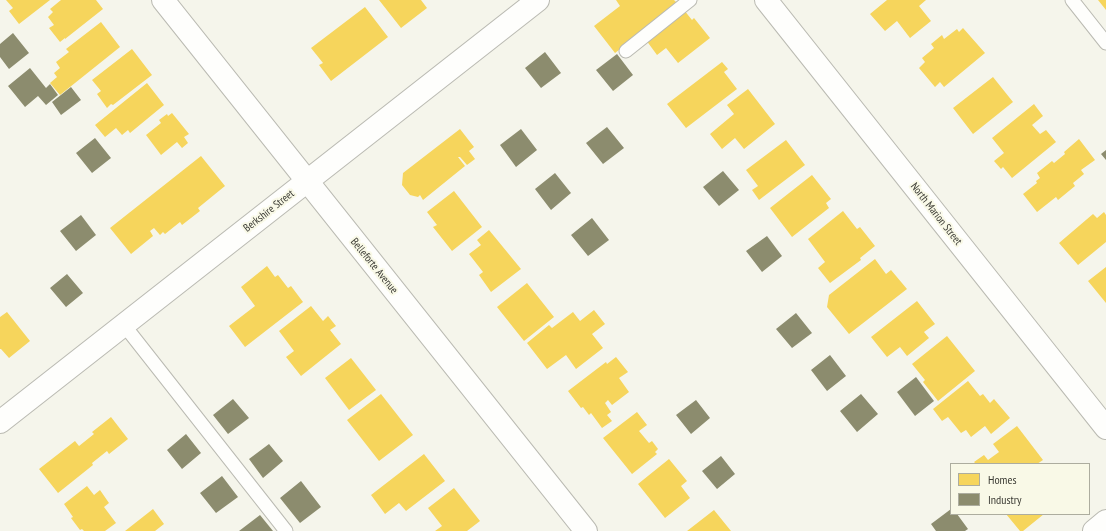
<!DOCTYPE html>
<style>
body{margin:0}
#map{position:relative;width:1106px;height:531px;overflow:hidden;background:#f5f5eb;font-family:"PT Sans Narrow",sans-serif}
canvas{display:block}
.legend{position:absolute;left:950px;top:463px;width:140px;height:52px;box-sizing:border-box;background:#f9f9e7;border:1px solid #adad9f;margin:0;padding:5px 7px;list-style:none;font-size:12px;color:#3b3b34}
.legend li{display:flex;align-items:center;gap:8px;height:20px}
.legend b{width:20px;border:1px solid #adad9f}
</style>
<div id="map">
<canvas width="1106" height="531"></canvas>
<ul class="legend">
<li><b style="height:11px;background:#f6d55c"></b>Homes</li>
<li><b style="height:11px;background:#8c8c6e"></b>Industry</li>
</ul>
</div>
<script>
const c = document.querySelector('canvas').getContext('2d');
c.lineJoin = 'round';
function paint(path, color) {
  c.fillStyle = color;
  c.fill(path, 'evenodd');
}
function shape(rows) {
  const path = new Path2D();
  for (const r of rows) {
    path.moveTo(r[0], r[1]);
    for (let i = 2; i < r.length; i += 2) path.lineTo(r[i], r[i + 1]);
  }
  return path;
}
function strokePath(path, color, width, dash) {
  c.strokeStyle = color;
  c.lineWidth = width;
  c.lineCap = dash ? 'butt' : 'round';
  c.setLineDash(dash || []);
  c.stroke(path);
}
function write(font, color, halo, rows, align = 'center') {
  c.font = font + ' "PT Sans Narrow",sans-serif';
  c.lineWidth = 4;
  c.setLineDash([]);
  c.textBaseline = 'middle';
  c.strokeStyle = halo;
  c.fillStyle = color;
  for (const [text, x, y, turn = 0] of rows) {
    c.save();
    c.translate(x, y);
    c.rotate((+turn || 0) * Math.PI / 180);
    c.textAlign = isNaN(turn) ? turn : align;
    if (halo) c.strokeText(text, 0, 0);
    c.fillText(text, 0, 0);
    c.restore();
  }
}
paint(shape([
 [6,0,50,0,19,24,9,11,13,8],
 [61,0,96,0,103,9,65,39,65,38,60,42,49,28,54,25,48,17,53,12,50,9],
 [379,0,421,0,427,8,401,28],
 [616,0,674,0,678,4,615,53,594,26,620,6],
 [887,0,926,0,919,6,931,21,910,38,897,21,885,31,870,14],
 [1098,0,1106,0,1106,10],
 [365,7,388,37,331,81,319,65,323,63,311,48],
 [684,10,692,20,694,18,710,38,678,63,666,48,657,55,646,40],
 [101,22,120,47,60,95,50,83,57,77,54,73,60,68,56,62,69,52,66,49],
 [963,28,985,53,944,87,940,82,935,87,919,68,925,62,922,58,934,48,931,44,942,35,944,39,957,29,959,32],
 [132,49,152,75,113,105,111,104,107,108,97,94,101,91,92,80],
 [722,62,728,69,724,72,737,89,686,128,667,104],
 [993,77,1013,102,973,134,953,108],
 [147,83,164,105,130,133,128,130,122,135,116,128,105,137,95,125],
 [748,89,775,124,744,149,735,138,722,149,710,134,734,114,727,105],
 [1034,104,1043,116,1032,125,1040,134,1046,130,1056,142,1012,178,1003,167,1001,169,994,161,1004,153,992,138],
 [172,113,189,134,184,137,188,143,182,148,177,142,161,155,146,135,161,123,159,120,167,114,168,116],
 [460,129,474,147,469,151,475,159,467,165,460,157,458,157,465,166,423,200,420,195,418,197,410,195,402,185,403,173],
 [1079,139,1095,160,1081,170,1084,174,1073,183,1075,186,1058,200,1056,197,1037,212,1023,194,1037,183,1036,181,1040,178,1037,173,1052,161,1054,163,1065,154,1064,152],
 [786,140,805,165,759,200,752,190,758,186,746,170],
 [201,156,225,186,198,208,200,211,182,225,180,222,165,234,163,232,160,235,154,228,150,231,153,236,131,254,110,228],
 [812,175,831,199,826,203,829,208,792,237,770,208],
 [454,191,482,227,452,251,433,227,437,225,427,212],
 [843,211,857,229,860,227,875,246,860,258,861,260,830,283,818,268,825,262,808,239],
 [1104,212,1106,215,1106,242,1078,265,1059,243,1093,214,1097,218],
 [489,230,521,269,491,292,479,275,483,272,469,254,481,245,477,240],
 [875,259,886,274,891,270,907,289,849,334,827,307,829,295],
 [267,266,275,277,278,275,288,288,291,286,303,302,245,347,229,326,255,306,241,287],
 [1106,267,1106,303,1088,281],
 [527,283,554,317,524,341,497,307],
 [917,301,935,324,924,332,929,338,907,356,900,347,887,357,871,337],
 [311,306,323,321,328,316,336,326,330,330,341,344,301,376,286,357,294,351,279,331],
 [594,310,605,324,592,334,603,348,576,369,566,355,547,369,527,343,549,325,552,328,573,312,580,321],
 [7,312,30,341,9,358,1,349,0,349,0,317],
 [947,336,975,371,938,401,923,382,925,380,912,364],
 [616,357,628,372,619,378,629,392,612,405,608,400,605,403,611,412,607,415,612,421,602,428,591,413,589,415,583,407,581,408,568,391,606,362,607,364],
 [351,358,376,390,349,410,325,378],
 [968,381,980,396,983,394,990,403,994,399,1010,418,991,434,985,426,971,437,966,430,961,433,948,417,942,421,933,409],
 [381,394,413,435,379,461,347,420],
 [637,412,647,425,639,431,649,443,652,441,658,449,655,452,657,454,632,474,603,438],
 [111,417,128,439,109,454,107,451,92,463,93,465,58,493,39,469,75,441,79,446,94,434,92,432],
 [1017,426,1043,460,1037,464,976,464,974,462,984,455,988,460,999,452,993,444],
 [424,454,445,481,406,511,399,503,385,514,371,495],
 [669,459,687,481,681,486,690,498,665,518,638,484],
 [87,486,94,495,100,490,109,503,104,507,116,523,105,531,84,531,82,529,80,530,71,518,73,517,64,504],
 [454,488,480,521,467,531,435,531,442,526,428,508],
 [153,509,164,524,155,531,125,531],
 [714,510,731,531,687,531],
 [1006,514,1044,514,1023,531,1020,531]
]), '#f6d55c');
paint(shape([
 [13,33,29,53,9,69,0,57,0,44],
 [545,52,561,73,541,88,525,68],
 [617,54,633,75,613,91,596,70],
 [30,68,46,88,50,84,58,95,46,105,38,96,25,107,8,86],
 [71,87,81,100,61,115,52,102],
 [607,127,624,148,603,164,586,143],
 [521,129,537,150,516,167,500,145],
 [95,138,111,158,92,173,76,153],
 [1106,150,1106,160,1101,154],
 [723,171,739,190,719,206,703,187],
 [555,173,571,193,551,210,535,189],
 [81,215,96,235,76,251,60,231],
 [592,218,609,240,588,256,571,235],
 [767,236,782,256,762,272,746,251],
 [67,274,83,293,66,307,50,288],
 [796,313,812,333,792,348,776,329],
 [830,355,846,376,827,391,811,370],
 [916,377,934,401,915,416,897,392],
 [861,394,878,414,857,432,840,411],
 [233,399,249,418,228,434,213,415],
 [696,400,710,418,691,434,676,415],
 [186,434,201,453,182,469,167,450],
 [269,444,283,461,263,478,249,459],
 [721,456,735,474,717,489,702,471],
 [222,476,238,497,216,513,200,493],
 [301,481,321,507,300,523,280,498],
 [951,509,951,514,957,514,968,529,965,531,936,531,931,524],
 [260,515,273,531,239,531]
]), '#8c8c6e');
const service = shape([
 [1072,0,1106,43],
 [626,51,690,0],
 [124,325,286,531]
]);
const minor = shape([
 [163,0,586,531],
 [766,0,1106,428],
 [0,422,538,0],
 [1094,531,1106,521]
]);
strokePath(service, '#babab2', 15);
strokePath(minor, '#babab2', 24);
strokePath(service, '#fefefc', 13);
strokePath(minor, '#fefefc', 22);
write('11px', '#3b3b34', '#f9f9e7', [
 ["Berkshire Street",269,211,-38],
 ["North Marion Street",936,214,52],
 ["Belleforte Avenue",374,266,51]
]);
</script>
